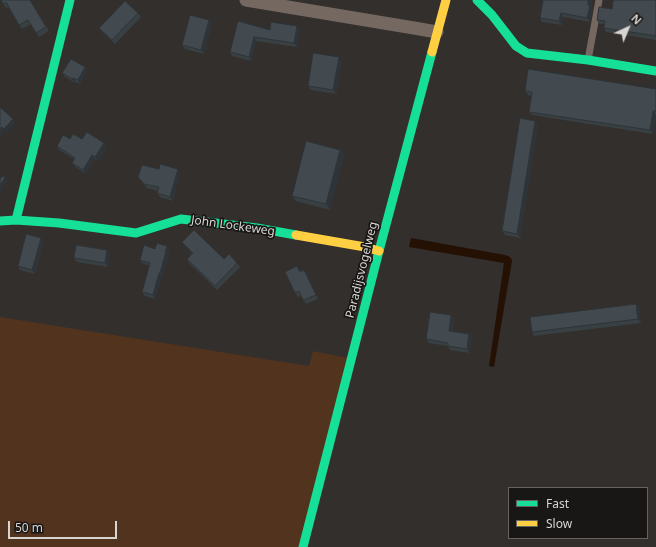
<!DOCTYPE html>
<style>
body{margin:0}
#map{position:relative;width:656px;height:547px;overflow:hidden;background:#322f2d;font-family:"Noto Sans",sans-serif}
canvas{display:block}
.legend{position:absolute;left:508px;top:487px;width:140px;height:52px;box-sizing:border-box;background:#191716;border:1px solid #656361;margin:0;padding:5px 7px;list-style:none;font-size:12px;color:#d7d4d2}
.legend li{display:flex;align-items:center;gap:8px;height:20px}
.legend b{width:20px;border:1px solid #656361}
.north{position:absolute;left:608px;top:8px;width:40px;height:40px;-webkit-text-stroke:3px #191716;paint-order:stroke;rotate:44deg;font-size:11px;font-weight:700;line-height:16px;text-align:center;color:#d7d4d2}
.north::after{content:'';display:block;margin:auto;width:14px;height:18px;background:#d7d4d2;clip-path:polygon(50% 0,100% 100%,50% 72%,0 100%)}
.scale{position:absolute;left:8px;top:521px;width:109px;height:18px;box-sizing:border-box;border:2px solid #d7d4d2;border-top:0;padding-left:5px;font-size:12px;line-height:14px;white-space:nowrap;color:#d7d4d2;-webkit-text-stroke:3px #191716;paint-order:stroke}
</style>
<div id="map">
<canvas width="656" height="547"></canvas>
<ul class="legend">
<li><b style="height:5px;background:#16e098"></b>Fast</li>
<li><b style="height:5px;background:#ffcf43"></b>Slow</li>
</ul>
<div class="north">N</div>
<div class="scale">50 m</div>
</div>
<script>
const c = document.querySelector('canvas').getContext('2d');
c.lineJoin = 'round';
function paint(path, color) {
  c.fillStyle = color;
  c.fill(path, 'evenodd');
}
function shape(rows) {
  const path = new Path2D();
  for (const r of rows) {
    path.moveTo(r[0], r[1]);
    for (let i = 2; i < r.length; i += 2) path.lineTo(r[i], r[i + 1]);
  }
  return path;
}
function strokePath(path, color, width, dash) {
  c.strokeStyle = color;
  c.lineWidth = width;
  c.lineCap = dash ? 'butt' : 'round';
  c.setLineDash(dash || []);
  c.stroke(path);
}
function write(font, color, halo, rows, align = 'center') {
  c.font = font + ' "Noto Sans",sans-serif';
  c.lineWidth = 3.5;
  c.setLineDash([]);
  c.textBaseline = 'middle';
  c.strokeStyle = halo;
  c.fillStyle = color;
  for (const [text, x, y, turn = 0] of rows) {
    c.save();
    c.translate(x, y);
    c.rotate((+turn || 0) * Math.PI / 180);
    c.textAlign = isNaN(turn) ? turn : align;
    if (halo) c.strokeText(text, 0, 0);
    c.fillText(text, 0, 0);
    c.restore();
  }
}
paint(shape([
 [0,317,309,366,313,351,348,358,299,547,0,547]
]), '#51331e');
paint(shape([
 [411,238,505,255,508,256,511,258,512,261,494,367,489,366,504,263,409,247]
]), '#251004');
strokePath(shape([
 [588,60,599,0]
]), '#746860', 7);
strokePath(shape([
 [246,0,414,28,437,32]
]), '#746860', 13);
strokePath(shape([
 [477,0,492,15,516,46,527,53,588,60,656,71],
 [16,220,70,0],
 [0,221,16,220,59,223,136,233,181,219,257,228,296,235],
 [303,547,379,251,432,52]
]), '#16e098', 9);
strokePath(shape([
 [432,52,446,0],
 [296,235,365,247,379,251]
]), '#ffcf43', 9);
paint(shape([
 [1,0,30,0,49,31,39,37,31,24,22,29,8,7,6,8],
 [543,0,592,0,591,7,592,9,590,22,563,17,562,25,542,22,540,18],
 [656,0,656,40,606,32,604,28,604,24,600,24,597,20,612,9],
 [138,13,141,17,115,44,102,32,99,28],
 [209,20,212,24,204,54,185,49,182,45],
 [238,21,270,30,297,26,300,30,297,47,256,41,251,61,232,56,230,52],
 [342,61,336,94,311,90,308,86],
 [85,67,87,71,80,84,76,82,75,83,65,77,62,73],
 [656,89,656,115,653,134,532,115,529,112,532,96,528,95,525,91],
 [535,121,538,125,520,238,505,235,502,231],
 [70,139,82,139,107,147,98,161,95,159,86,174,75,167,72,163,74,159,59,150,57,146],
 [340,150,344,155,330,210,296,201,292,196],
 [159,169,180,173,173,201,160,197,157,193,158,191,147,188,138,177],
 [41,238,43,242,35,274,20,270,18,266],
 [182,242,224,259,237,263,240,267,217,290,189,263,187,259,192,253,185,246],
 [167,246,169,249,168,254,169,255,155,299,145,296,142,292,150,266,142,263,140,260],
 [110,254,108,267,77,262,74,258],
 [300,270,301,271,304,270,307,274,318,299,306,304,301,296,298,297,295,293],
 [636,304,639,308,641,323,534,336,532,332],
 [451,315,454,319,452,332,469,334,472,338,469,353,450,350,448,346,429,343,426,339]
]), '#394044');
paint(shape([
 [588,0,592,0,591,7,592,9,590,22,587,18,588,5],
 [561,13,563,17,562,25,559,21],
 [209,20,212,24,204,54,201,50],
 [297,26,300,30,297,47,294,43],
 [254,37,256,41,251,61,249,57],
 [339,57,342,61,336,94,333,90],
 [85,67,87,71,80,84,78,80],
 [73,78,76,82,75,83,72,79],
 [653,111,656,115,653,134,650,130],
 [13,119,16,123,7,133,4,129],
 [535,121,538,125,520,238,517,234],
 [2,127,5,131,0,137,0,130],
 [104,143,107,147,98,161,95,157],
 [340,150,344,155,330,210,326,204],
 [92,155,95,159,86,174,83,170],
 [178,169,180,173,173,201,170,197],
 [5,178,8,181,1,190,2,191,0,193,0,185],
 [41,238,43,242,35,274,32,270],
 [167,246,169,249,168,254,169,255,162,277,160,273],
 [107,250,110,254,108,267,105,263],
 [304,270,307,274,318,299,316,295],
 [159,273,162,277,155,299,153,295],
 [636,304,639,308,641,323,638,319],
 [451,315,454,319,451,335,449,331],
 [469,334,472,338,469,353,467,349]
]), '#2e3437');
const building = shape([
 [1,0,30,0,46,27,36,33,28,20,19,25,6,2,3,4,1,0],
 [543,0,588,0,588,5,590,6,587,18,561,13,559,21,540,18,543,0],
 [613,0,656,0,656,36,604,28,605,21,597,20,599,7,612,9,613,0],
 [125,1,138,13,112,40,99,28,125,1],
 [190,15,209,20,201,50,182,45,190,15],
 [238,21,270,30,271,22,297,26,294,43,254,37,249,57,230,52,238,21],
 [313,53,339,57,333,90,308,86,313,53],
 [71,59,85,67,78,80,73,78,72,79,62,73,71,59],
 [528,69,656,89,656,111,653,111,650,130,529,112,532,92,525,91,528,69],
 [0,107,13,119,4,129,2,127,0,130,0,107],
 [520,118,535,121,517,234,502,231,520,118],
 [87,132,104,143,95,157,92,155,83,170,72,163,75,158,57,146,63,135,70,139,73,134,82,139,87,132],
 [306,141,340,150,326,204,292,196,306,141],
 [160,164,178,169,170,197,157,193,159,187,144,184,138,177,142,165,159,169,160,164],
 [3,176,5,178,0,185,0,179,3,176],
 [194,230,224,259,229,254,237,263,215,286,187,259,193,253,182,242,194,230],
 [26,234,41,238,32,270,18,266,26,234],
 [157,243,167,246,165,252,166,252,160,273,159,273,153,295,142,292,150,263,140,260,144,245,155,249,157,243],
 [76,245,107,250,105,263,74,258,76,245],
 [297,266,300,272,304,270,316,295,303,300,299,291,295,293,285,272,297,266],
 [636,304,638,319,532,332,530,317,636,304],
 [430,312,451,315,449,331,469,334,467,349,448,346,448,343,426,339,430,312]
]);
paint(building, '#424a4f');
strokePath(building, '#2e3437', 1);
write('12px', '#d7d4d2', '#191716', [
 ["John Lockeweg",233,226,8],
 ["Paradijsvogelweg",362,270,-76]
]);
</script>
